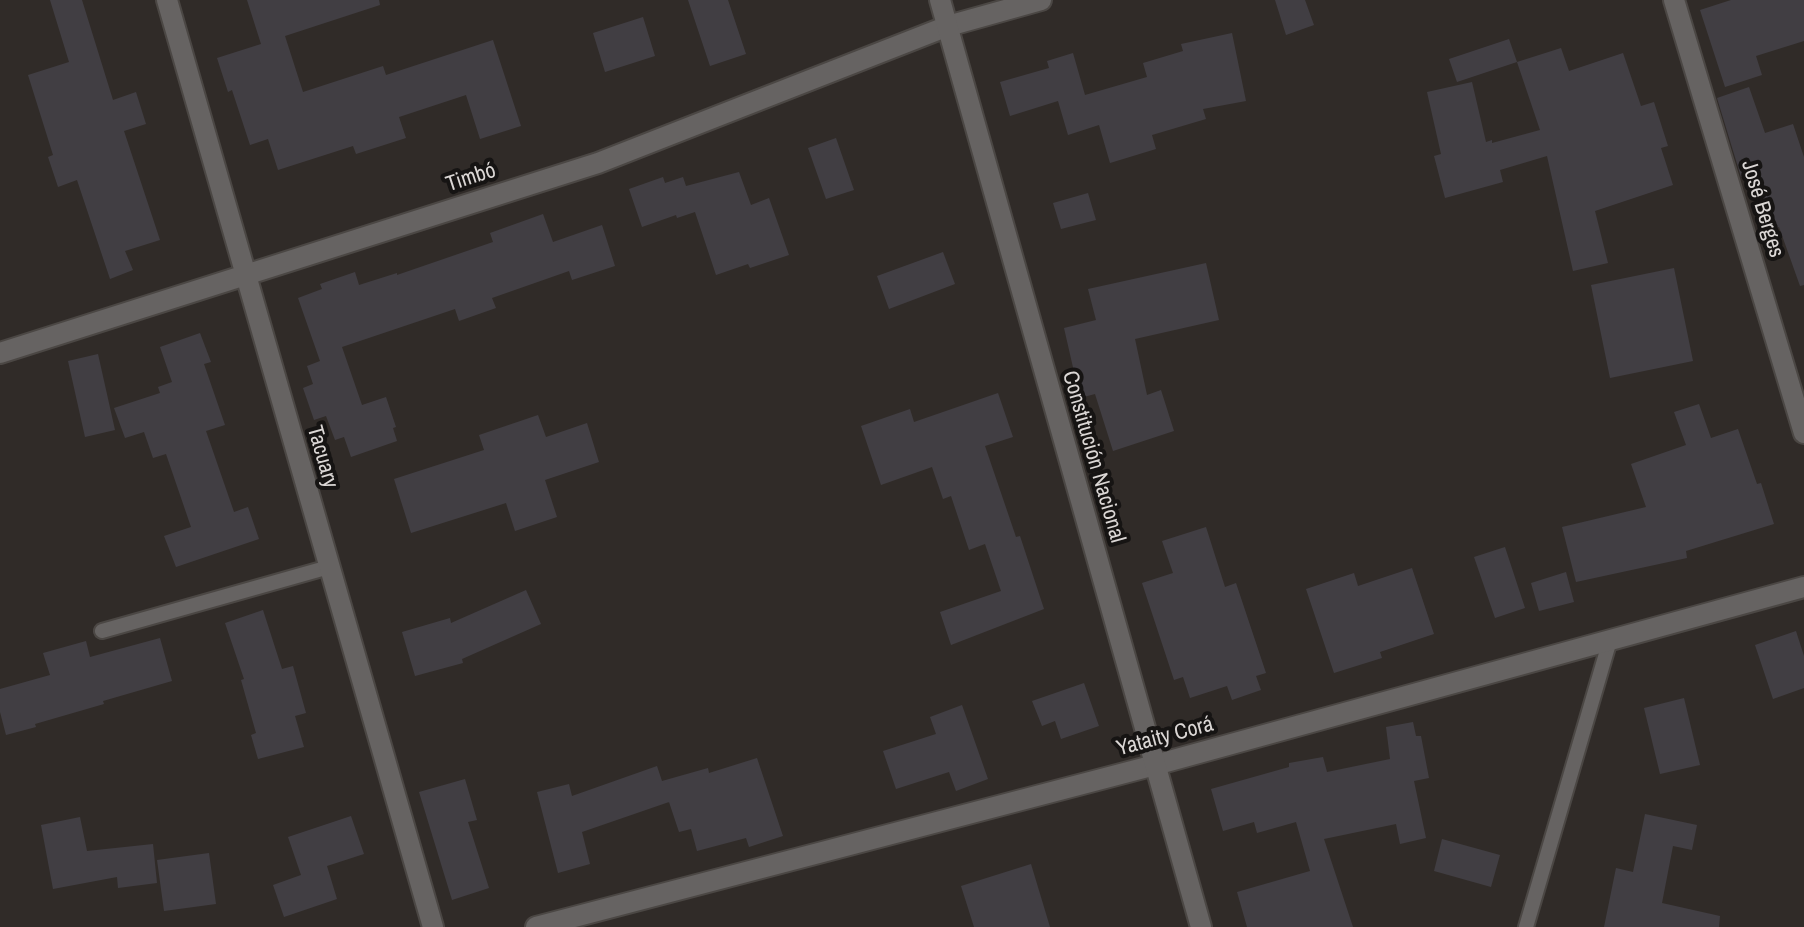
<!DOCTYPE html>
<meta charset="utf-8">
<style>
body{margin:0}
canvas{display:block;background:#302b28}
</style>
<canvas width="1804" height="927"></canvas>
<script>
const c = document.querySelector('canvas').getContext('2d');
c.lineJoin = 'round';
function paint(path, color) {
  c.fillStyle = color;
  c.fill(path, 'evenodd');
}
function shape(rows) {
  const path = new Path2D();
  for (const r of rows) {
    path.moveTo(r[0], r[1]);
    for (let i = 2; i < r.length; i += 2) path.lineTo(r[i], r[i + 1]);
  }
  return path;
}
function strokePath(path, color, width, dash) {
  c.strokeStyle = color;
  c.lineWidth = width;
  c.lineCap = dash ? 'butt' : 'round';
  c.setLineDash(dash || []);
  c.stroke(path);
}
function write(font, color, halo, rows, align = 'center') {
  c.font = font + ' "Archivo Narrow",sans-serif';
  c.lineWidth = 8;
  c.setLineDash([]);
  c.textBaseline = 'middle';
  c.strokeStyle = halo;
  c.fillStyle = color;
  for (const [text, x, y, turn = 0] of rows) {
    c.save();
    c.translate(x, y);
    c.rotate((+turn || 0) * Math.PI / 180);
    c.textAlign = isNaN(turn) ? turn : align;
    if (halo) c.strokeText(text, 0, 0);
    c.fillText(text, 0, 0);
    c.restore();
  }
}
paint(shape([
 [50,0,82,0,113,100,136,92,146,124,124,131,160,240,125,251,133,270,110,279,77,180,58,187,48,157,53,155,28,75,69,62],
 [247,0,379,0,380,5,285,36,303,92,383,66,386,75,493,40,521,126,480,139,466,95,399,117,406,138,356,154,353,146,278,170,268,139,250,145,232,90,228,92,217,58,261,44],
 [688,0,728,0,746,54,710,66],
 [1275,0,1305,0,1314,25,1286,35],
 [1731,0,1804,0,1804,41,1756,56,1762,75,1725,87,1700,10],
 [643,17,655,56,605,72,593,33],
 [1232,33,1246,101,1203,109,1206,119,1152,135,1156,149,1110,163,1099,125,1068,135,1058,101,1010,116,1000,82,1049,68,1047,61,1073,53,1085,95,1147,77,1143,63,1183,51,1181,44],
 [1509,39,1517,62,1457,82,1449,59],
 [1561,48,1569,71,1623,53,1641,106,1654,102,1668,146,1661,148,1673,185,1595,211,1608,263,1573,271,1547,156,1500,170,1503,182,1445,198,1434,156,1441,154,1427,92,1472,82,1486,142,1492,140,1492,143,1540,130,1517,62],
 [1749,87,1765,133,1793,124,1804,157,1804,285,1800,286,1779,227,1767,231,1749,175,1741,177,1717,98],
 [836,138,854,190,826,199,808,148],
 [739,172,751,205,769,198,789,255,750,268,748,264,716,275,695,212,677,218,676,215,642,227,629,189,663,177,665,183,683,177,686,186],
 [1088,193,1096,220,1061,229,1053,203],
 [543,214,553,242,602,225,615,266,572,280,569,271,492,298,496,308,459,321,455,309,342,347,362,405,386,397,396,427,393,428,397,441,351,457,344,437,335,440,326,416,314,420,303,388,313,384,307,366,320,361,298,298,322,289,320,284,355,272,359,285,397,273,397,275,493,242,490,233],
 [943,252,955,284,889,309,877,276],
 [1206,263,1219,320,1135,339,1147,395,1161,390,1174,431,1113,451,1095,394,1080,398,1064,328,1096,320,1088,289],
 [1674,268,1693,361,1610,378,1591,285],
 [200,333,211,362,204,364,225,425,206,431,234,512,248,507,259,539,176,567,164,536,191,527,166,454,153,458,144,432,125,438,114,408,160,393,158,387,172,382,160,347],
 [98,354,115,430,85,437,68,361],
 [998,393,1013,437,985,446,1016,537,1020,536,1044,609,951,645,940,612,1001,591,985,544,969,550,951,496,943,499,932,467,881,485,861,426,910,409,914,422],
 [1699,404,1711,438,1738,429,1757,484,1761,483,1774,524,1686,551,1687,558,1576,582,1562,527,1646,507,1631,464,1686,445,1674,412],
 [538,415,546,437,587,423,599,462,545,480,557,517,515,531,506,503,411,533,394,479,484,450,479,435],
 [1206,527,1225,587,1236,583,1266,673,1256,676,1261,690,1232,700,1227,686,1190,698,1183,677,1174,680,1142,583,1173,573,1162,541],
 [1505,547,1525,608,1495,618,1474,557],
 [1412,568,1434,634,1380,652,1382,658,1334,673,1306,589,1354,573,1358,586],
 [1566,572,1574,602,1539,611,1531,583],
 [526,590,541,624,462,659,463,663,415,676,402,632,450,618,451,623],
 [263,610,282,669,293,666,306,713,295,716,304,747,258,759,251,735,256,733,241,680,244,679,225,623],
 [1796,631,1804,656,1804,688,1773,699,1755,645],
 [160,638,172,681,103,701,104,704,35,724,36,727,6,735,0,712,0,689,50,675,43,653,86,641,90,657],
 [1084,683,1099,726,1061,739,1055,721,1042,726,1032,701],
 [1684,698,1700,765,1660,774,1644,708],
 [962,705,988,779,956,791,949,772,896,789,883,751,936,734,930,717],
 [1413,722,1416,736,1421,736,1429,778,1414,781,1426,838,1400,844,1396,824,1324,839,1353,927,1247,927,1237,892,1310,871,1296,822,1257,833,1254,822,1223,831,1211,789,1289,767,1289,763,1323,757,1327,772,1390,759,1386,727],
 [757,758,783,836,749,847,746,838,697,851,691,829,679,832,662,781,708,768,709,773],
 [657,766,669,802,582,832,590,864,558,873,537,792,569,784,572,796],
 [465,779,477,820,468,822,489,888,452,900,419,792],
 [1645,814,1697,825,1692,850,1673,846,1662,903,1720,916,1719,927,1604,927,1616,868,1633,872],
 [351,816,364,854,327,866,337,899,284,917,273,885,301,875,288,837],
 [80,817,87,851,153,844,157,883,118,888,117,877,53,889,41,825],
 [1442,839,1500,855,1491,887,1434,871],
 [209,853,216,904,164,911,157,860],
 [1031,864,1050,927,974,927,961,886]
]), '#413e43');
const service = shape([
 [102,631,329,567],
 [1526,927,1610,640]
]);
const minor = shape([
 [167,0,433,927],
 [1674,0,1804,433],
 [0,353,598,163,948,26,1041,0],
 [536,927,1155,765,1804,587]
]);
const tertiary = shape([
 [940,0,1201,927]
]);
strokePath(service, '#4b4744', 18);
strokePath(minor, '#4b4744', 24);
strokePath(tertiary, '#4b4744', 24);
strokePath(service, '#666362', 14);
strokePath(minor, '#666362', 20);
strokePath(tertiary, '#666362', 20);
write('22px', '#dbd7d5', '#161413', [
 ["Timbó",471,178,-18],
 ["José Berges",1762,209,73],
 ["Tacuary",322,457,74],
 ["Constitución Nacional",1093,457,74],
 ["Yataity Corá",1165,737,-15]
]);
</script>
